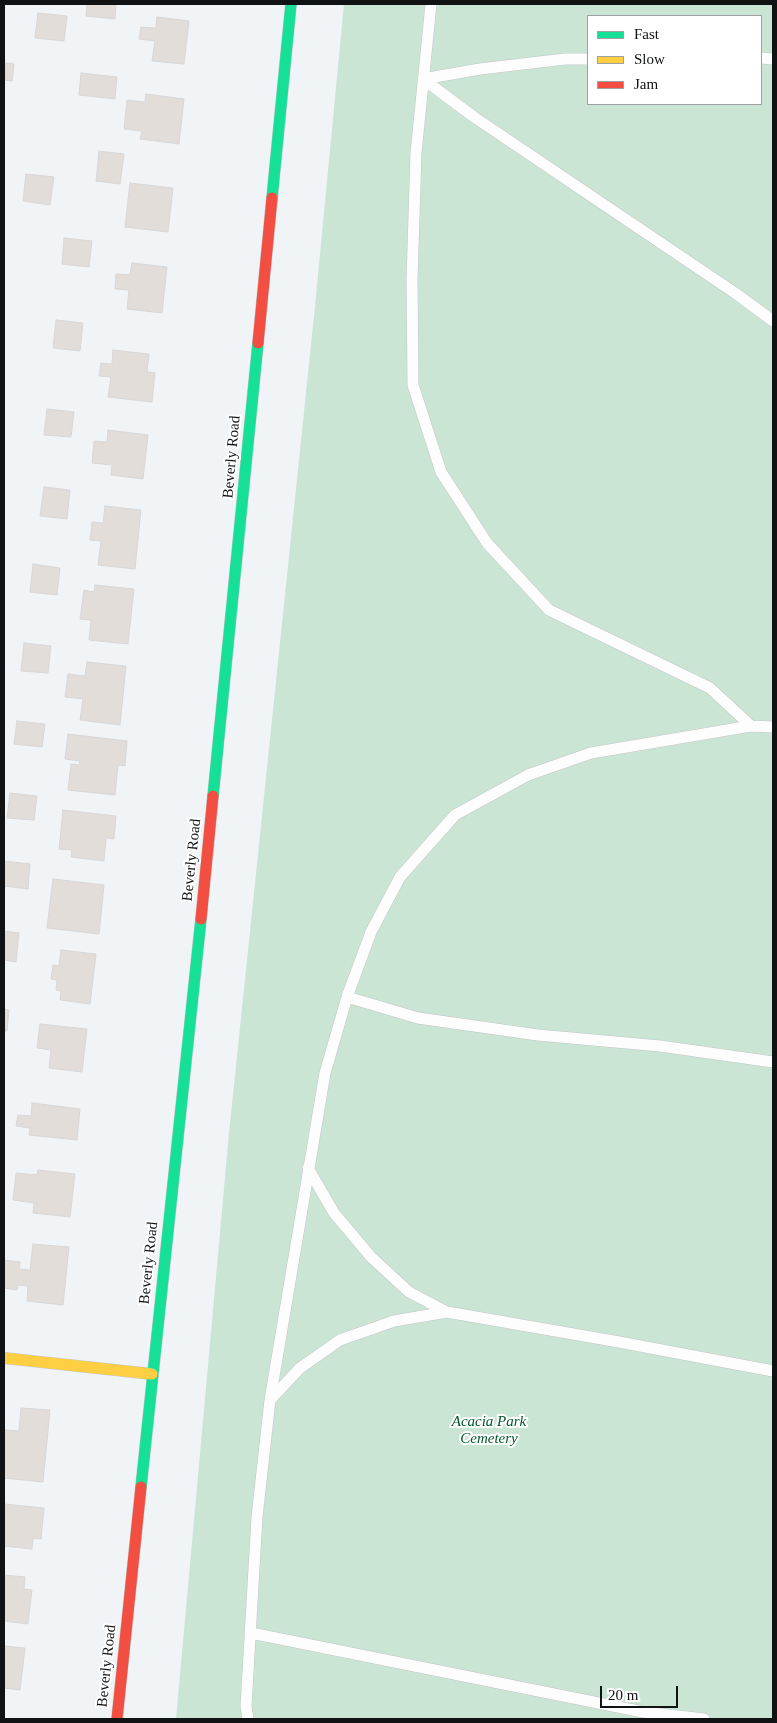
<!DOCTYPE html>
<style>
body{margin:0}
#map{position:relative;width:777px;height:1723px;overflow:hidden;background:#f1f4f7;font-family:"Times New Roman",serif}
canvas{display:block}
.frame{position:absolute;inset:0;border:5px solid #101214;pointer-events:none}
.legend{position:absolute;left:587px;top:15px;width:175px;height:90px;box-sizing:border-box;background:#fff;border:1px solid #9fa0a1;margin:0;padding:6px 9px;list-style:none;font-size:15px;color:#101214}
.legend li{display:flex;align-items:center;gap:10px;height:25px}
.legend b{width:25px;border:1px solid #9fa0a1}
.scale{position:absolute;left:600px;top:1686px;width:78px;height:22px;box-sizing:border-box;border:2px solid #101214;border-top:0;padding-left:6px;font-size:15px;line-height:18px;white-space:nowrap;color:#101214;-webkit-text-stroke:4px #fff;paint-order:stroke}
</style>
<div id="map">
<canvas width="777" height="1723"></canvas>
<div class="frame"></div>
<ul class="legend">
<li><b style="height:6px;background:#16e098"></b>Fast</li>
<li><b style="height:6px;background:#ffcf43"></b>Slow</li>
<li><b style="height:6px;background:#f24e42"></b>Jam</li>
</ul>
<div class="scale">20 m</div>
</div>
<script>
const c = document.querySelector('canvas').getContext('2d');
c.lineJoin = 'round';
function paint(path, color) {
  c.fillStyle = color;
  c.fill(path, 'evenodd');
}
function shape(rows) {
  const path = new Path2D();
  for (const r of rows) {
    path.moveTo(r[0], r[1]);
    for (let i = 2; i < r.length; i += 2) path.lineTo(r[i], r[i + 1]);
  }
  return path;
}
function strokePath(path, color, width, dash) {
  c.strokeStyle = color;
  c.lineWidth = width;
  c.lineCap = dash ? 'butt' : 'round';
  c.setLineDash(dash || []);
  c.stroke(path);
}
function write(font, color, halo, rows, align = 'center') {
  c.font = font + ' "Times New Roman",serif';
  c.lineWidth = 4;
  c.setLineDash([]);
  c.textBaseline = 'middle';
  c.strokeStyle = halo;
  c.fillStyle = color;
  for (const [text, x, y, turn = 0] of rows) {
    c.save();
    c.translate(x, y);
    c.rotate((+turn || 0) * Math.PI / 180);
    c.textAlign = isNaN(turn) ? turn : align;
    if (halo) c.strokeText(text, 0, 0);
    c.fillText(text, 0, 0);
    c.restore();
  }
}
paint(shape([
 [344,4,773,4,773,1719,176,1719,229,1133,315,306],
 [588,16,761,16,761,104,588,104]
]), '#cae5d3');
const building = shape([
 [87,4,116,4,115,19,86,16,87,4],
 [38,13,67,16,64,41,35,38,38,13],
 [157,17,189,21,184,64,152,61,155,41,139,39,141,27,156,28,157,17],
 [4,63,14,64,12,81,4,80,4,63],
 [81,73,117,77,115,99,79,95,81,73],
 [146,94,184,99,179,144,140,139,142,131,124,129,127,100,145,102,146,94],
 [99,151,124,154,120,184,96,181,99,151],
 [26,174,54,177,50,205,23,201,26,174],
 [130,183,173,188,168,232,125,227,130,183],
 [64,238,92,241,89,267,62,264,64,238],
 [132,263,167,267,162,313,127,309,129,290,115,289,116,274,130,275,132,263],
 [56,320,83,323,80,351,53,348,56,320],
 [113,350,149,354,147,372,155,373,152,402,108,397,111,377,99,376,101,363,112,364,113,350],
 [47,409,74,412,71,437,44,435,47,409],
 [108,430,148,435,143,479,111,475,112,465,92,463,94,441,107,442,108,430],
 [44,487,70,490,67,519,40,516,44,487],
 [105,506,141,510,135,569,98,565,101,541,90,540,92,522,103,523,105,506],
 [33,564,60,568,57,595,30,592,33,564],
 [95,585,134,589,128,644,89,640,91,620,80,619,84,590,94,592,95,585],
 [24,643,51,646,48,673,21,671,24,643],
 [87,662,126,666,120,725,80,720,83,699,65,697,68,674,85,676,87,662],
 [17,721,45,724,42,747,14,744,17,721],
 [68,734,127,741,125,766,118,765,115,795,68,790,71,764,79,765,80,761,65,759,68,734],
 [10,793,37,796,34,820,7,818,10,793],
 [63,810,116,816,114,839,106,838,104,861,71,857,72,850,59,849,63,810],
 [4,861,30,864,28,889,4,886,4,861],
 [53,879,104,885,99,934,47,928,53,879],
 [4,931,19,933,16,962,4,960,4,931],
 [61,950,96,954,90,1004,60,1000,61,991,56,990,57,980,51,979,53,965,59,966,61,950],
 [4,1009,9,1010,7,1031,4,1031,4,1009],
 [40,1024,87,1029,82,1072,49,1068,51,1050,37,1048,40,1024],
 [32,1103,80,1109,77,1140,29,1135,30,1128,16,1126,18,1115,31,1116,32,1103],
 [38,1170,75,1174,70,1217,33,1213,34,1203,13,1200,16,1173,37,1175,38,1170],
 [33,1244,69,1247,63,1305,27,1301,28,1286,18,1285,17,1290,4,1288,4,1260,20,1262,19,1269,30,1270,33,1244],
 [21,1408,50,1410,43,1482,4,1478,4,1430,19,1431,21,1408],
 [4,1504,44,1508,41,1539,33,1538,32,1549,4,1546,4,1504],
 [4,1575,25,1577,24,1589,32,1590,28,1624,4,1621,4,1575],
 [4,1646,25,1648,20,1690,4,1688,4,1646]
]);
paint(building, '#e3ddda');
strokePath(building, '#d7d6d7', 1);
const lane = shape([
 [431,4,416,153,412,279,413,385,441,472,487,543,549,610,710,688,751,726],
 [761,58,773,59],
 [423,79,474,117,735,293,773,321],
 [423,79,480,69,565,59,588,59],
 [347,997,418,1018,538,1035,660,1046,773,1062],
 [308,1168,334,1213,371,1257,409,1292,447,1312],
 [270,1400,300,1368,340,1340,394,1321,447,1312,619,1342,773,1371],
 [251,1633,643,1712,704,1719],
 [248,1719,246,1706,257,1517,270,1400,325,1073,347,997,371,932,400,877,455,815,528,775,591,753,751,726,773,727]
]);
const fast = shape([
 [272,198,291,4],
 [213,796,258,343],
 [141,1487,201,919]
]);
const slow = shape([
 [4,1358,152,1374]
]);
const jam = shape([
 [258,343,272,198],
 [201,919,213,796],
 [117,1719,141,1487]
]);
strokePath(lane, '#c3c6c8', 12);
strokePath(fast, '#c3c6c8', 12);
strokePath(slow, '#c3c6c8', 12);
strokePath(jam, '#c3c6c8', 12);
strokePath(lane, '#fdfdfe', 11);
strokePath(fast, '#16e098', 11);
strokePath(slow, '#ffcf43', 11);
strokePath(jam, '#f24e42', 11);
write('15px', '#101214', '#fff', [
 ["Beverly Road",232,457,-85],
 ["Beverly Road",192,860,-84],
 ["Beverly Road",149,1263,-84],
 ["Beverly Road",107,1666,-84]
]);
write('italic 15px', '#00562b', '#fff', [
 ["Acacia Park",489,1422],
 ["Cemetery",489,1439]
]);
</script>
